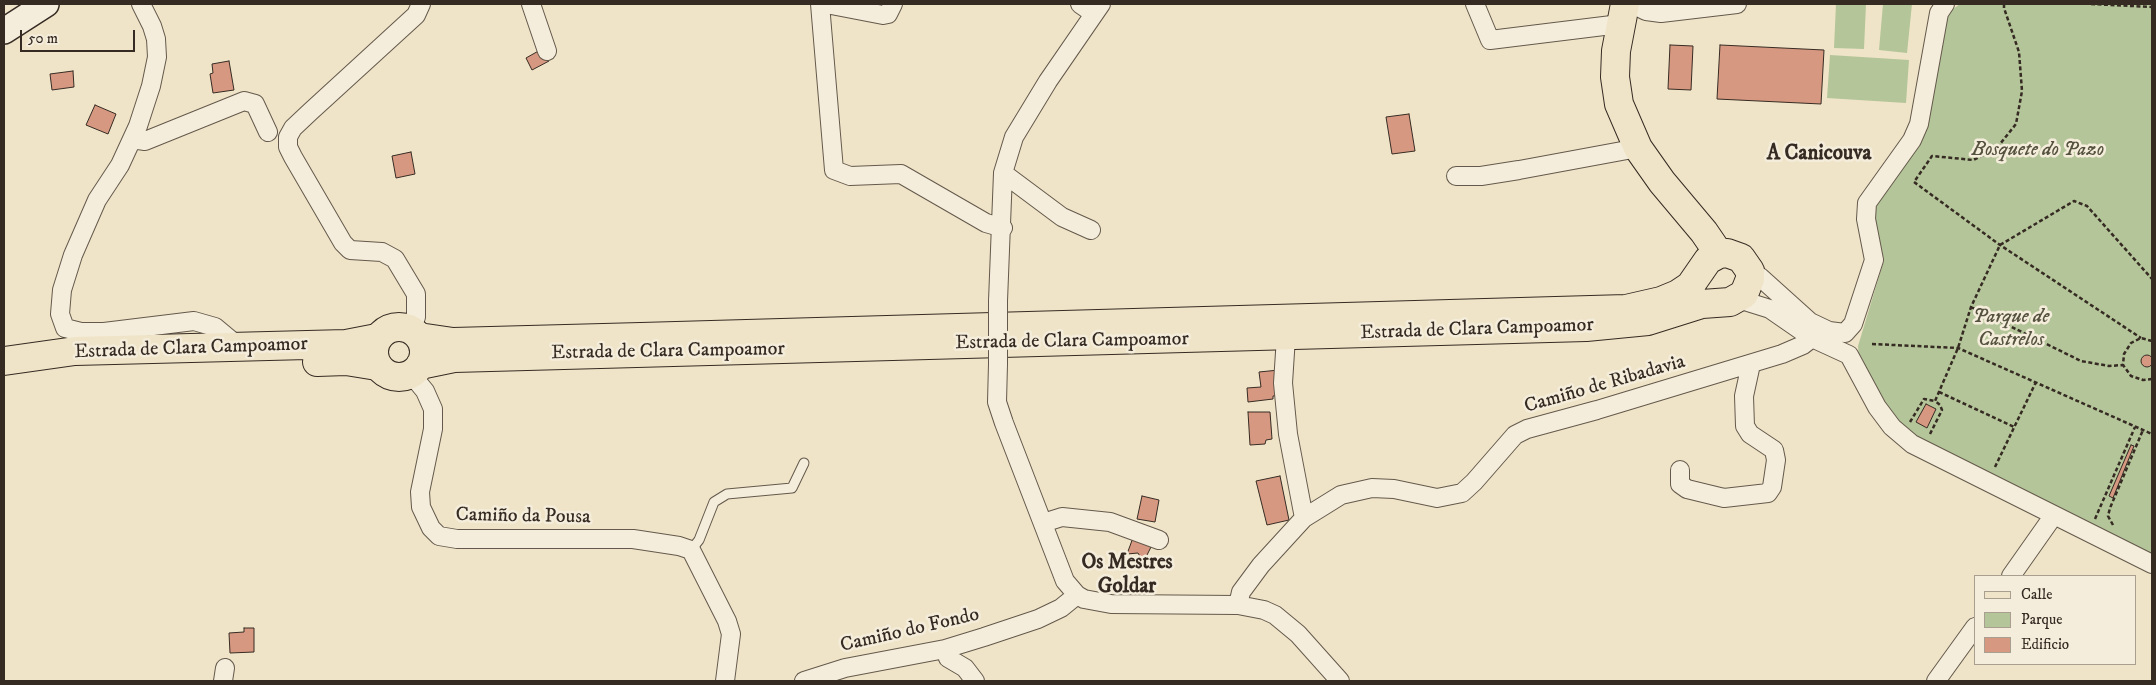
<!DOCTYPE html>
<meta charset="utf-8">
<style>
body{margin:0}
#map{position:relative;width:2156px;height:685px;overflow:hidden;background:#efe4c7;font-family:"IM FELL DW Pica",serif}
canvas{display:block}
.frame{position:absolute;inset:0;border:5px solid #362b23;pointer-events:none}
.legend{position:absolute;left:1974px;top:575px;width:162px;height:90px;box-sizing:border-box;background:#f5eddb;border:1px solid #a99f91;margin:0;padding:6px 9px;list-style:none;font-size:15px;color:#362b23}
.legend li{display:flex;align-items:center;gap:10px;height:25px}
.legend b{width:25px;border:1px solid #a99f91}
.scale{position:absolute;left:20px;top:30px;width:115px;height:22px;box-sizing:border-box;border:2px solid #362b23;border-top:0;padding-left:6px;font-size:15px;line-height:18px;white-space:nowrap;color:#362b23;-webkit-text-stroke:4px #f5eddb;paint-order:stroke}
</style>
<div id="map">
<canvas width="2156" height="685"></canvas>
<div class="frame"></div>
<ul class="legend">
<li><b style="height:6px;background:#efe4c7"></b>Calle</li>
<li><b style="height:14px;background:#b4c599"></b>Parque</li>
<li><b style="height:14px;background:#d79881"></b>Edificio</li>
</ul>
<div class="scale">50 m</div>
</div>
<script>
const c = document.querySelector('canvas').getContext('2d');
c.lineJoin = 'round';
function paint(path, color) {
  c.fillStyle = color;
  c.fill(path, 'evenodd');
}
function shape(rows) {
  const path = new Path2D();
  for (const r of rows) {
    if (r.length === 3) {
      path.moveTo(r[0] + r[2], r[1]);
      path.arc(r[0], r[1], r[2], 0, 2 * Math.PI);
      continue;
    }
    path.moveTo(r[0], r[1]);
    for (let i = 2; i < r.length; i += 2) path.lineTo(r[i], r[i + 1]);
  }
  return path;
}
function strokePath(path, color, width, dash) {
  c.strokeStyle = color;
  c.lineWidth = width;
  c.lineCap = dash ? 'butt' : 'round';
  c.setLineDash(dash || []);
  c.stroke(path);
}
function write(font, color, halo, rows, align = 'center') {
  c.font = font + ' "IM FELL DW Pica",serif';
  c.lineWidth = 5;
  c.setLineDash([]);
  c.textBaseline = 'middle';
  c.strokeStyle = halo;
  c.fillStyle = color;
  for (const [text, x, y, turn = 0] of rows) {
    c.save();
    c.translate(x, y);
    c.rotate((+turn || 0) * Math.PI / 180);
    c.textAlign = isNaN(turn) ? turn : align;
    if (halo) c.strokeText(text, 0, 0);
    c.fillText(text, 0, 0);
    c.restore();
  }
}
paint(shape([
 [1836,4,1866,4,1864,49,1834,48],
 [1883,4,1912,4,1907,53,1879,50],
 [1960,4,2152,4,2152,558,1917,441,1898,424,1859,361,1858,346,1884,260,1872,207,1919,139,1946,14],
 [1830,55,1909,60,1906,103,1827,98]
]), '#b4c599');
const building = shape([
 [1670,45,1693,46,1691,90,1668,89,1670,45],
 [1720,45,1824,50,1821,104,1717,99,1720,45],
 [542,49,549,61,532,70,526,58,542,49],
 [229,61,234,90,213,93,210,74,213,73,212,64,229,61],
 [73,71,74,87,52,90,50,74,73,71],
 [95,105,116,114,108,134,86,125,95,105],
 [1409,114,1415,151,1392,154,1386,117,1409,114],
 [411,152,415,174,396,178,392,156,411,152],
 [2147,361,6],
 [1279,370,1281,395,1273,396,1273,399,1248,402,1247,388,1261,387,1259,372,1279,370],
 [1926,404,1936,409,1927,428,1916,422,1926,404],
 [1248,412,1270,412,1272,439,1266,440,1265,444,1250,445,1248,412],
 [2131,445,2134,446,2113,498,2109,496,2131,445],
 [1280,476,1289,520,1267,525,1256,481,1280,476],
 [1142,496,1159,500,1155,522,1137,519,1142,496],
 [1134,535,1153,543,1146,557,1141,558,1138,553,1127,554,1134,535],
 [244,628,254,628,254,652,230,653,229,633,244,632,244,628]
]);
paint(building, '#d79881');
strokePath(building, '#362b23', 1);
const lane = shape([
 [691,550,699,540,714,502,727,494,792,488,804,463]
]);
const street = shape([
 [141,4,152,26,156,39,157,57,151,86,138,126,120,165,97,200,73,255,62,290,60,314,65,328,81,332,104,332,194,321,215,327,239,347],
 [531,4,547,51],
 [820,4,834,170,850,176,901,174,986,223,1003,228],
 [826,4,883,15,888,14,893,4],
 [1080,4,1093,13],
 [1475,4,1490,40,1620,24],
 [1632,4,1646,11,1661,13,1737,4],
 [132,139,145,141,244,101,255,104,268,132],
 [1003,173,1062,217,1091,230],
 [1456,176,1481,176,1519,170,1638,148],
 [1750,271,1760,277,1810,322,1829,331,1845,333],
 [1738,299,1770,309,1812,338,1849,355,1877,407,1892,427,1912,444,2152,564],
 [998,301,1003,173,1014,137,1048,81,1101,4],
 [411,330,416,317,416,294,395,259,382,252,350,250,343,243,293,157,288,147,288,137,293,128,310,112,416,15,421,4],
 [1845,333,1853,324,1874,260,1866,219,1867,203,1912,140,1919,124,1939,13,1945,4],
 [1286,337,1283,383,1288,434,1304,518],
 [998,364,997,402,1004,423,1065,581,1077,595,1084,599,1111,604,1238,605,1264,610,1275,615,1298,634,1340,681],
 [411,374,425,391,433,409,433,429,420,492,421,507,431,528,439,536,457,539,633,539,679,546,691,550,727,621,731,634,725,681],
 [1680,470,1680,484,1687,489,1724,498,1768,493,1772,487,1776,460,1774,450,1750,434,1745,426,1744,396,1751,364],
 [1043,523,1062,517,1110,522,1159,540],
 [2011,576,2054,515],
 [1238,605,1241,592,1261,565,1304,518,1341,495,1372,488,1394,489,1437,498,1462,493,1474,482,1515,435,1527,429,1597,410,1782,354,1803,345,1812,338,1818,327],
 [945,649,948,658,965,668,975,681],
 [223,681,225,668],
 [804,681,845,668,945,649,984,637,1038,619,1061,608,1077,595],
 [1936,681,1975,627]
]);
const secondary = shape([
 [4,31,46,4]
]);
const primary = shape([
 [1625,4,1616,51,1615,77,1619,104,1638,148,1662,182,1704,232,1719,254],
 [399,352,25],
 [419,337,453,342,641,337,1626,309,1661,301,1678,294,1690,286,1708,260,1719,254,1727,253,1741,258,1750,271,1750,279,1744,294,1730,302,1702,304,1648,321,1586,327,454,358,420,365],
 [4,361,75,351,346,344,377,338],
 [317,362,346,361,377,366]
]);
strokePath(lane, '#64594c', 11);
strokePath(street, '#64594c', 20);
strokePath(secondary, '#362b23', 28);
strokePath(primary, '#362b23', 30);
strokePath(shape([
 [2004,4,2004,8,2019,52,2022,91,2016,124,1996,149,1973,160,1932,156,1914,182,2000,245,2141,338],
 [2091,4,2152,7],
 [1971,307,2081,361,2109,366,2123,365],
 [2152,341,2141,338,2131,343,2124,354,2123,365,2131,376,2143,380,2152,379],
 [1872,344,1958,348,2152,434],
 [1939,392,2014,427],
 [1910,422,1924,399,1935,401],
 [1930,434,1942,410,1940,405,1935,401,1958,348,1971,307,2000,245,2074,201,2087,206,2152,279],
 [1995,467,2036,382],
 [2095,519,2135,427],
 [2113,525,2108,516,2110,508,2143,430]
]), '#362b23', 2.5, [4, 2.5]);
strokePath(lane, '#f5eddb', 9);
strokePath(street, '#f5eddb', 18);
strokePath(secondary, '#f5eddb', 25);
strokePath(primary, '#efe4c7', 28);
const streetBridge = shape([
 [998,364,998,301]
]);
strokePath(streetBridge, '#64594c', 20, []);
strokePath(streetBridge, '#f5eddb', 18);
write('italic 20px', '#565240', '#f5eddb', [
 ["Bosquete do Pazo",2038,151],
 ["Parque de",2011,318],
 ["Castrelos",2011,341]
]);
write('20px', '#362b23', '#f5eddb', [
 ["Estrada de Clara Campoamor",1477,330,-2],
 ["Estrada de Clara Campoamor",1072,342,-1],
 ["Estrada de Clara Campoamor",191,349,-2],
 ["Estrada de Clara Campoamor",668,352,-1],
 ["Camiño de Ribadavia",1605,385,-16],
 ["Camiño da Pousa",523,517,1],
 ["Camiño do Fondo",910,631,-13]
]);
write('bold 21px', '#362b23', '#f5eddb', [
 ["A Canicouva",1819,155],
 ["Os Mestres",1127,564],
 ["Goldar",1127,588]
]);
</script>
